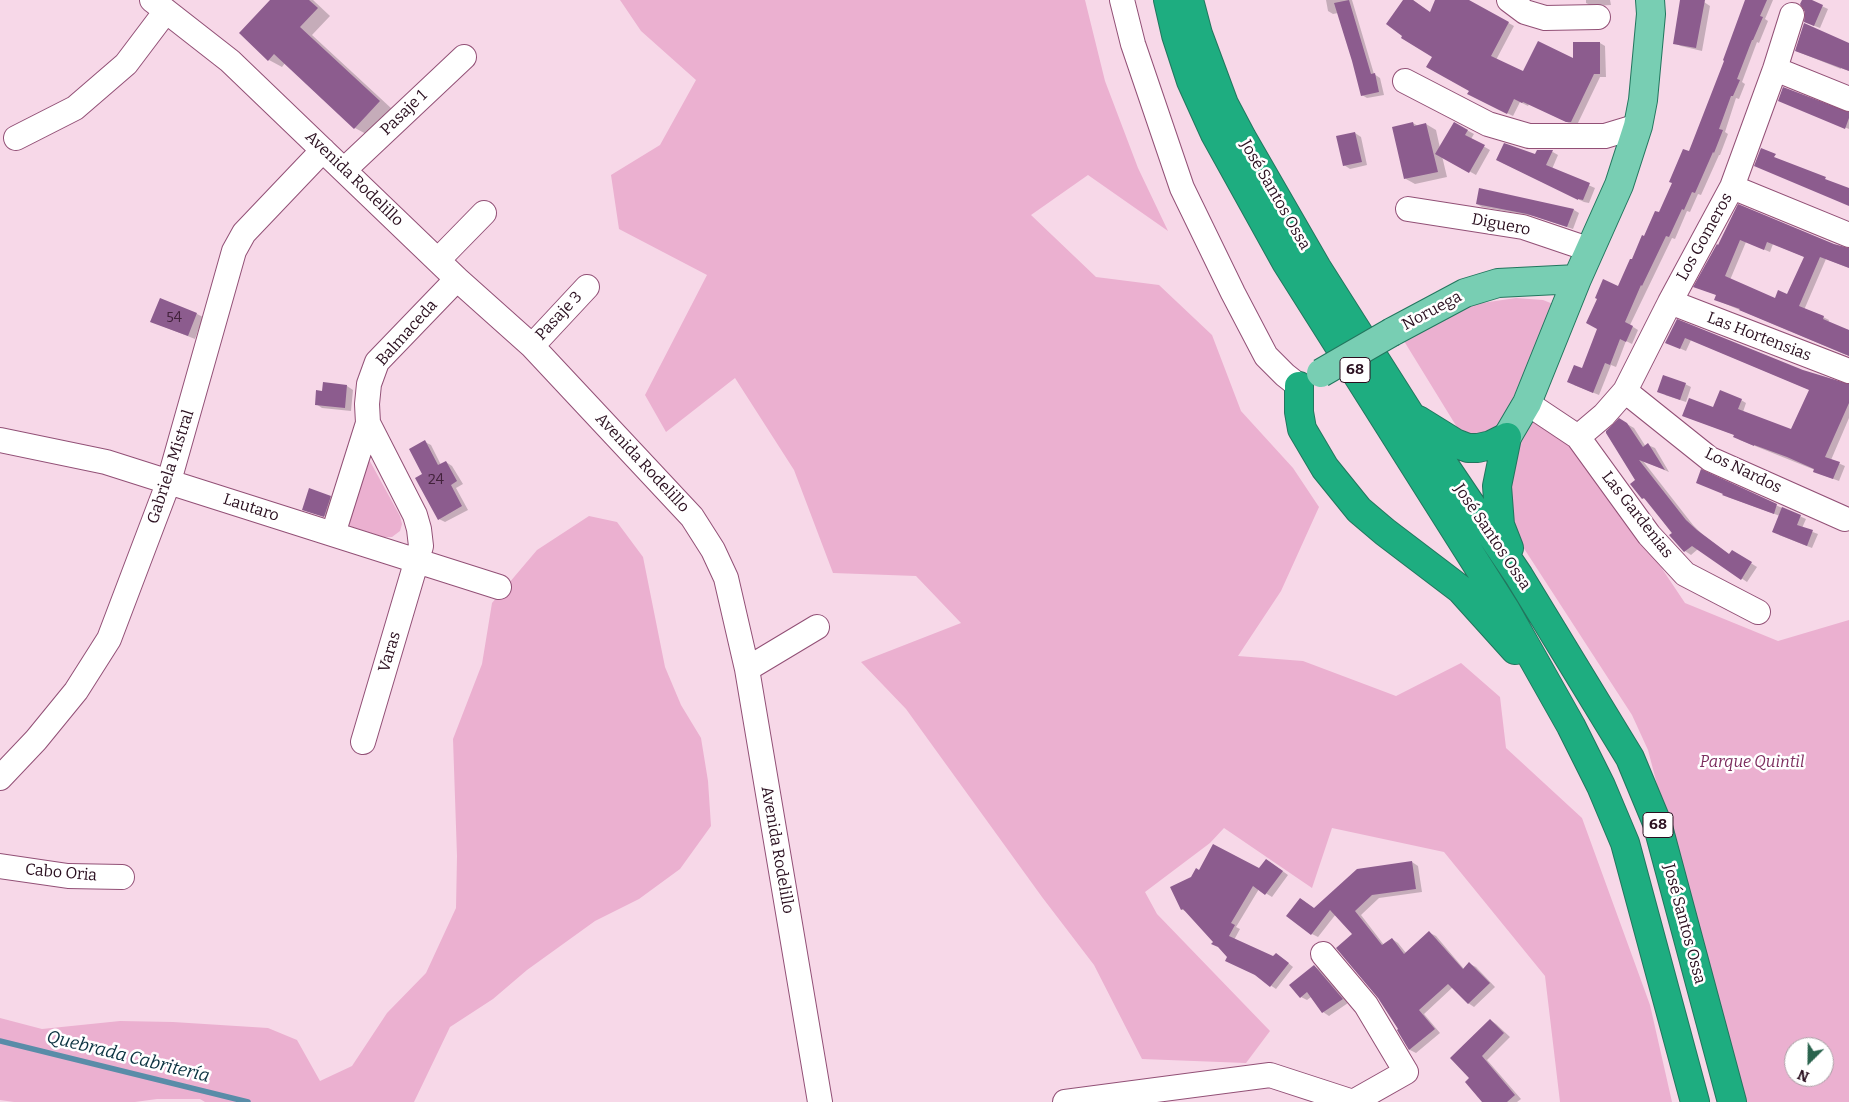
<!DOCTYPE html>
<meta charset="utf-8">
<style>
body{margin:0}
#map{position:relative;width:1849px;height:1102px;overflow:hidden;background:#f7d8e8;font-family:Bitter,serif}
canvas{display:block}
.north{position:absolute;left:1784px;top:1037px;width:50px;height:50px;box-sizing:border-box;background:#fff;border:1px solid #aa9fa5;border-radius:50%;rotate:203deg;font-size:14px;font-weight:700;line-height:20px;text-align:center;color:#2a0f1f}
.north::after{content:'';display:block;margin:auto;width:18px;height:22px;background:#29634d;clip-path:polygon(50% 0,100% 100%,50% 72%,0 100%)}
</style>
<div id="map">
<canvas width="1849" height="1102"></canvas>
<div class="north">N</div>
</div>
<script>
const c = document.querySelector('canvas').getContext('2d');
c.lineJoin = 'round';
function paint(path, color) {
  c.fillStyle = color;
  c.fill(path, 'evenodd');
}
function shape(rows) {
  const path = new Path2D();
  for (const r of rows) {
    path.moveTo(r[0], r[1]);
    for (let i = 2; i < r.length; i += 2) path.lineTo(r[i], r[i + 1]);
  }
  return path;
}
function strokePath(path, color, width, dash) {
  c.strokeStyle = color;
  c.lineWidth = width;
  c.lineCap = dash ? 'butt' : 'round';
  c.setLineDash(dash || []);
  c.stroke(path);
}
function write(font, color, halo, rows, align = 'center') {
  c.font = font + ' Bitter,serif';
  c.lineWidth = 5;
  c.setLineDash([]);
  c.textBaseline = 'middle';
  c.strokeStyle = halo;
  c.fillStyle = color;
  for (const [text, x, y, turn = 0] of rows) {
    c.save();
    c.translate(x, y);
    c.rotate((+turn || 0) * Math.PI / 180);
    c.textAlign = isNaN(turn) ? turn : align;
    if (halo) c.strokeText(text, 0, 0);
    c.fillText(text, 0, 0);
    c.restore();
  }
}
paint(shape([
 [620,0,1085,0,1105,81,1138,168,1168,231,1088,175,1031,215,1096,277,1159,285,1212,335,1241,411,1293,468,1319,507,1281,591,1238,656,1303,661,1396,696,1461,663,1500,697,1506,748,1582,818,1650,1005,1672,1102,1560,1102,1545,976,1444,852,1332,828,1312,888,1224,828,1210,843,1145,892,1157,914,1270,1031,1246,1063,1142,1059,1094,965,1042,897,906,709,861,662,961,623,916,576,833,573,794,470,735,378,666,432,645,395,707,275,619,229,611,175,660,145,696,80,641,31],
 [1516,298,1543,300,1553,304,1508,410,1491,437,1463,437,1404,341,1440,317,1475,304],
 [1530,413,1576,440,1685,603,1778,641,1849,620,1849,1102,1740,1102,1648,750,1632,715,1512,530,1500,484],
 [1794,1047,1824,1047,1824,1077,1794,1077],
 [366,454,400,516,402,524,400,531,392,537,384,537,346,525],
 [589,516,617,522,643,557,665,667,681,705,701,738,708,781,711,826,680,869,639,899,595,921,527,970,493,999,450,1027,414,1102,205,1102,200,1099,157,1099,135,1102,14,1102,0,1100,0,1018,42,1029,120,1021,173,1022,268,1028,297,1040,320,1081,352,1066,387,1013,426,973,456,908,457,856,453,739,482,664,492,603,537,550]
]), '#ebb0d0');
paint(shape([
 [272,0,313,0,330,16,312,35,392,109,368,135,355,128,285,63,282,67,269,60],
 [1326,0,1352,0,1374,74,1380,78,1384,95,1367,98,1362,95,1353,60,1338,13,1333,14,1328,11],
 [1404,0,1413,0,1430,13,1437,0,1467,0,1514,26,1496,60,1524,73,1574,60,1600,43,1605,46,1606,77,1600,77,1577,125,1573,125,1529,104,1528,106,1520,102,1513,116,1474,97,1470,90,1433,57],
 [1586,0,1610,0,1611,5,1592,6,1586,3],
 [1682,0,1704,2,1710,6,1702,51,1681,46,1674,43],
 [1745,0,1773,0,1765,19,1768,21,1759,43,1757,42,1742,82,1745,84,1739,99,1736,98,1725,132,1728,134,1720,155,1719,155,1701,195,1698,194,1690,212,1687,211,1675,239,1672,238,1630,325,1638,330,1632,344,1626,341,1616,367,1611,365,1599,395,1574,385,1583,370,1619,287,1645,237,1660,214,1690,153,1726,61,1746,1],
 [1803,0,1809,0,1828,9,1820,28,1812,25],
 [1849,44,1849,71,1841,68,1841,69,1796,51],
 [1783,102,1849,113,1849,129],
 [1413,123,1418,126,1426,124,1436,130,1440,148,1454,123,1474,134,1471,139,1490,150,1476,175,1442,156,1447,177,1415,184,1406,179],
 [1355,133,1361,137,1367,165,1350,169,1344,165],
 [1551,151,1558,155,1552,169,1595,188,1589,203,1584,202,1503,163],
 [1480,189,1574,210,1579,213,1573,229,1534,216,1482,207,1477,204],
 [1739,206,1849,251,1849,268,1826,259,1804,310,1823,317,1829,320,1828,323,1849,330,1849,356,1721,302,1717,295,1695,287,1719,247],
 [1746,242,1770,252,1773,244,1805,257,1788,296,1776,299,1730,280],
 [197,314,203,317,195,339,152,322],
 [1677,321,1803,371,1849,385,1849,418,1831,460,1845,466,1839,481,1820,474,1815,470,1740,440,1735,435,1689,418,1741,400,1746,403,1743,412,1791,430,1810,390,1691,340,1686,351,1672,345],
 [1685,384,1691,387,1686,402,1665,395],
 [347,386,353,390,351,411,322,408,316,404,324,392],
 [1620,420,1634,428,1646,447,1648,445,1655,448,1669,472,1643,461,1693,525,1703,535,1730,555,1732,551,1757,567,1747,582,1698,549,1691,555,1685,551,1648,501,1643,498,1637,481,1609,437],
 [425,442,431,445,441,465,446,462,452,466,463,484,456,488,468,510,445,522,439,519,424,475],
 [1702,471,1806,519,1802,528,1818,534,1812,548,1779,535,1780,516,1728,497],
 [330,497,333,498,327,517,306,511],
 [1267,860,1288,875,1272,897,1259,889,1236,927,1240,929,1234,940,1273,958,1282,958,1293,967,1276,989,1228,957,1187,912,1181,909,1192,878,1200,872,1259,870],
 [1412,862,1418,866,1422,892,1379,898,1361,915,1384,945,1392,939,1398,943,1406,953,1430,933,1436,936,1464,969,1470,964,1476,967,1495,987,1474,1007,1468,1003,1453,987,1424,1014,1440,1033,1416,1053,1410,1050,1399,1030,1400,1029,1354,934,1336,914,1318,937,1312,934,1301,899,1315,909],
 [1314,966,1320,970,1348,1003,1329,1016,1323,1012,1311,997,1307,1000,1301,997],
 [1490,1020,1496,1024,1510,1037,1487,1060,1521,1099,1517,1102,1484,1102,1471,1078]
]), '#0003');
strokePath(shape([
 [0,1041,248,1102]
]), '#598ca8', 5.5);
paint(shape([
 [270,0,309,0,318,8,300,27,380,101,354,129,274,54,268,61,239,33],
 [1349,0,1371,74,1375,73,1379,92,1361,96,1352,61,1334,3],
 [1403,0,1413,0,1430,12,1435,0,1469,0,1509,22,1491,56,1523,71,1538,41,1573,58,1573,42,1600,42,1600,74,1594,74,1571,122,1566,122,1523,102,1522,103,1514,99,1507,114,1467,94,1469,91,1426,67,1432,57,1401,38,1402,36,1386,24],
 [1680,0,1705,0,1696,48,1673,44],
 [1745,0,1767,0,1760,16,1763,17,1753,40,1752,40,1737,79,1740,80,1733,96,1731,96,1719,129,1723,130,1714,153,1713,152,1695,193,1692,192,1684,210,1682,209,1669,237,1666,236,1642,286,1641,285,1625,322,1633,326,1626,342,1620,339,1610,365,1605,363,1593,393,1567,382,1574,365,1582,368,1597,329,1586,323,1597,299,1595,298,1603,279,1618,286,1630,259,1632,259,1642,235,1644,236,1655,211,1659,212,1672,183,1669,182,1683,149,1689,151,1724,61,1723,60],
 [1802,0,1812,0,1823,5,1814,26,1804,22,1805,12,1800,4],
 [1804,23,1849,43,1849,71,1795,51],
 [1783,87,1849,112,1849,118,1845,129,1778,101],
 [1413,122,1414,126,1426,123,1438,172,1404,179,1392,127],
 [1454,122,1468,130,1465,135,1485,145,1469,173,1435,154],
 [1355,132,1362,162,1343,166,1336,136],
 [1504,143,1535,154,1537,150,1553,150,1546,165,1590,183,1583,200,1578,199,1578,200,1496,160],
 [1761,148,1776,154,1774,157,1826,177,1825,179,1849,188,1849,206,1754,166],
 [1479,188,1574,209,1567,227,1527,214,1476,204],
 [1738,204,1834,244,1849,248,1849,268,1820,257,1799,306,1824,316,1823,319,1849,330,1849,356,1739,310,1740,309,1714,300,1716,295,1693,287,1717,244,1718,245],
 [1740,240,1764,250,1767,242,1804,257,1787,294,1778,290,1775,298,1725,276],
 [160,298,197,313,188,336,150,322],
 [1677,319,1803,370,1849,384,1849,403,1825,457,1840,462,1833,479,1813,472,1814,469,1787,457,1754,445,1754,446,1733,437,1734,435,1682,416,1689,398,1713,407,1720,390,1742,399,1738,409,1791,429,1809,390,1685,338,1680,349,1665,343],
 [1663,375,1686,383,1680,400,1657,392],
 [323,382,347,385,345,408,315,405,316,390,322,391],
 [1619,418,1627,423,1643,447,1648,443,1665,470,1639,460,1686,520,1697,530,1729,554,1732,550,1752,562,1741,580,1692,546,1684,552,1669,535,1672,533,1644,498,1642,499,1630,484,1635,480,1606,433,1606,431],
 [425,440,438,465,446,461,457,481,451,485,462,506,438,520,415,478,422,474,409,449],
 [1701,469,1777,504,1774,514,1722,495,1723,494,1696,483],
 [309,488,331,496,324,517,302,510],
 [1782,507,1801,515,1797,525,1813,530,1807,546,1772,532],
 [1213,844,1259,868,1266,859,1283,871,1265,895,1253,886,1231,923,1235,925,1229,936,1273,956,1276,953,1289,963,1270,987,1255,975,1225,961,1227,957,1218,947,1211,944,1213,942,1183,909,1181,910,1170,887,1191,877,1196,868,1199,870],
 [1412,861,1416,889,1372,895,1355,911,1382,945,1392,938,1404,954,1429,931,1463,969,1469,962,1490,983,1468,1004,1448,984,1419,1010,1435,1029,1409,1050,1397,1030,1398,1029,1378,998,1336,948,1352,934,1330,910,1311,935,1286,916,1300,898,1314,908,1357,869],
 [1314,965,1343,999,1322,1013,1307,992,1300,998,1289,985],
 [1490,1019,1504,1033,1482,1056,1515,1095,1507,1102,1482,1102,1465,1082,1469,1078,1450,1058]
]), '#8c5c8e');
const minor = shape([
 [152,0,230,61,457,279,532,346,692,517,713,550,726,578,747,669,820,1102],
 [1122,0,1133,44,1182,188,1233,293,1266,356,1285,375,1299,386],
 [1509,0,1525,12,1545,18,1598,17],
 [1775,69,1849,99],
 [1405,81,1488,124,1529,136,1605,136,1638,126],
 [16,138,75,108,126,64,166,11],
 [344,170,464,57],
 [1732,187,1849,235],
 [1408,209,1523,227,1591,250],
 [438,260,484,213],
 [1670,302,1849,371],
 [532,346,587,287],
 [1625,391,1710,459,1845,519],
 [1527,403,1578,437,1649,535,1685,574,1758,612],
 [1578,437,1604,415,1625,391,1670,302,1732,187,1775,69,1792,15],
 [0,440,106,462,499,587],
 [333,534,368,423,367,404,369,384,377,362,457,279],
 [747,669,817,627],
 [363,742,421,546,419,529,415,515,368,423],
 [0,778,36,740,76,691,109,639,169,481,234,251,244,233,323,150],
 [0,866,68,876,122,877],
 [1065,1102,1270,1075,1353,1102,1406,1072,1366,1005,1323,954]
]);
const major = shape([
 [1392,332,1465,293,1498,283,1577,279],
 [1507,437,1527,403,1577,279,1619,185,1638,126,1643,100,1651,14,1650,0]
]);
const highway = shape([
 [1168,0,1176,35,1191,81,1215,134,1286,262,1505,609,1571,726,1601,786,1625,843,1695,1102],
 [1189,0,1198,34,1224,104,1242,138,1317,268,1411,416,1519,576,1630,758,1657,823,1732,1102],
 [1299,386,1299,412,1302,429,1325,468,1359,510,1385,532,1460,589,1515,650],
 [1418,420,1455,443,1468,448,1478,448,1491,445,1507,437],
 [1507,437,1497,486,1500,525,1509,548]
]);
strokePath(minor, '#925076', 26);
strokePath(major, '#22765e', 30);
strokePath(highway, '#22765e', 30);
strokePath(minor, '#fff', 24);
strokePath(major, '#78ceb3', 28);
strokePath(highway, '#1ead80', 28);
const majorBridge = shape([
 [1321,373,1392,332]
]);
strokePath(majorBridge, '#22765e', 30, []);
strokePath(majorBridge, '#78ceb3', 28);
write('14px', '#42223b', null, [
 ["54",174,318],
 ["24",436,480]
]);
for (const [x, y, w] of [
 [1355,370,30],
 [1658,825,30]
]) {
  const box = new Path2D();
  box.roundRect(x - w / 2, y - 12.5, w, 25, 4);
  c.fillStyle = '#fff';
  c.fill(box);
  strokePath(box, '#2a0f1f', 1);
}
write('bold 15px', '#2a0f1f', null, [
 ["68",1355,370],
 ["68",1658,825]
]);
write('16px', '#2a0f1f', '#fff', [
 ["Pasaje 1",404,113,-44],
 ["Avenida Rodelillo",354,179,44],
 ["José Santos Ossa",1275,195,60],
 ["Diguero",1501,225,11],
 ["Los Gomeros",1705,237,-61],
 ["Noruega",1432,311,-28],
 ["Pasaje 3",559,316,-47],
 ["Balmaceda",407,333,-48],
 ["Las Hortensias",1759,337,21],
 ["Avenida Rodelillo",642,463,47],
 ["Gabriela Mistral",171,467,-72],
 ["Los Nardos",1743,471,26],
 ["Lautaro",251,508,18],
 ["Las Gardenias",1637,515,52],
 ["José Santos Ossa",1492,537,56],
 ["Varas",390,652,-73],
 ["Avenida Rodelillo",777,850,80],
 ["Cabo Oria",61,873,5],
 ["José Santos Ossa",1684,924,75]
]);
write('italic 16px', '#7d2e5f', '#fff', [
 ["Parque Quintil",1752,763]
]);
write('italic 18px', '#0b3341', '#fff', [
 ["Quebrada Cabritería",128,1057,14]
]);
</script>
